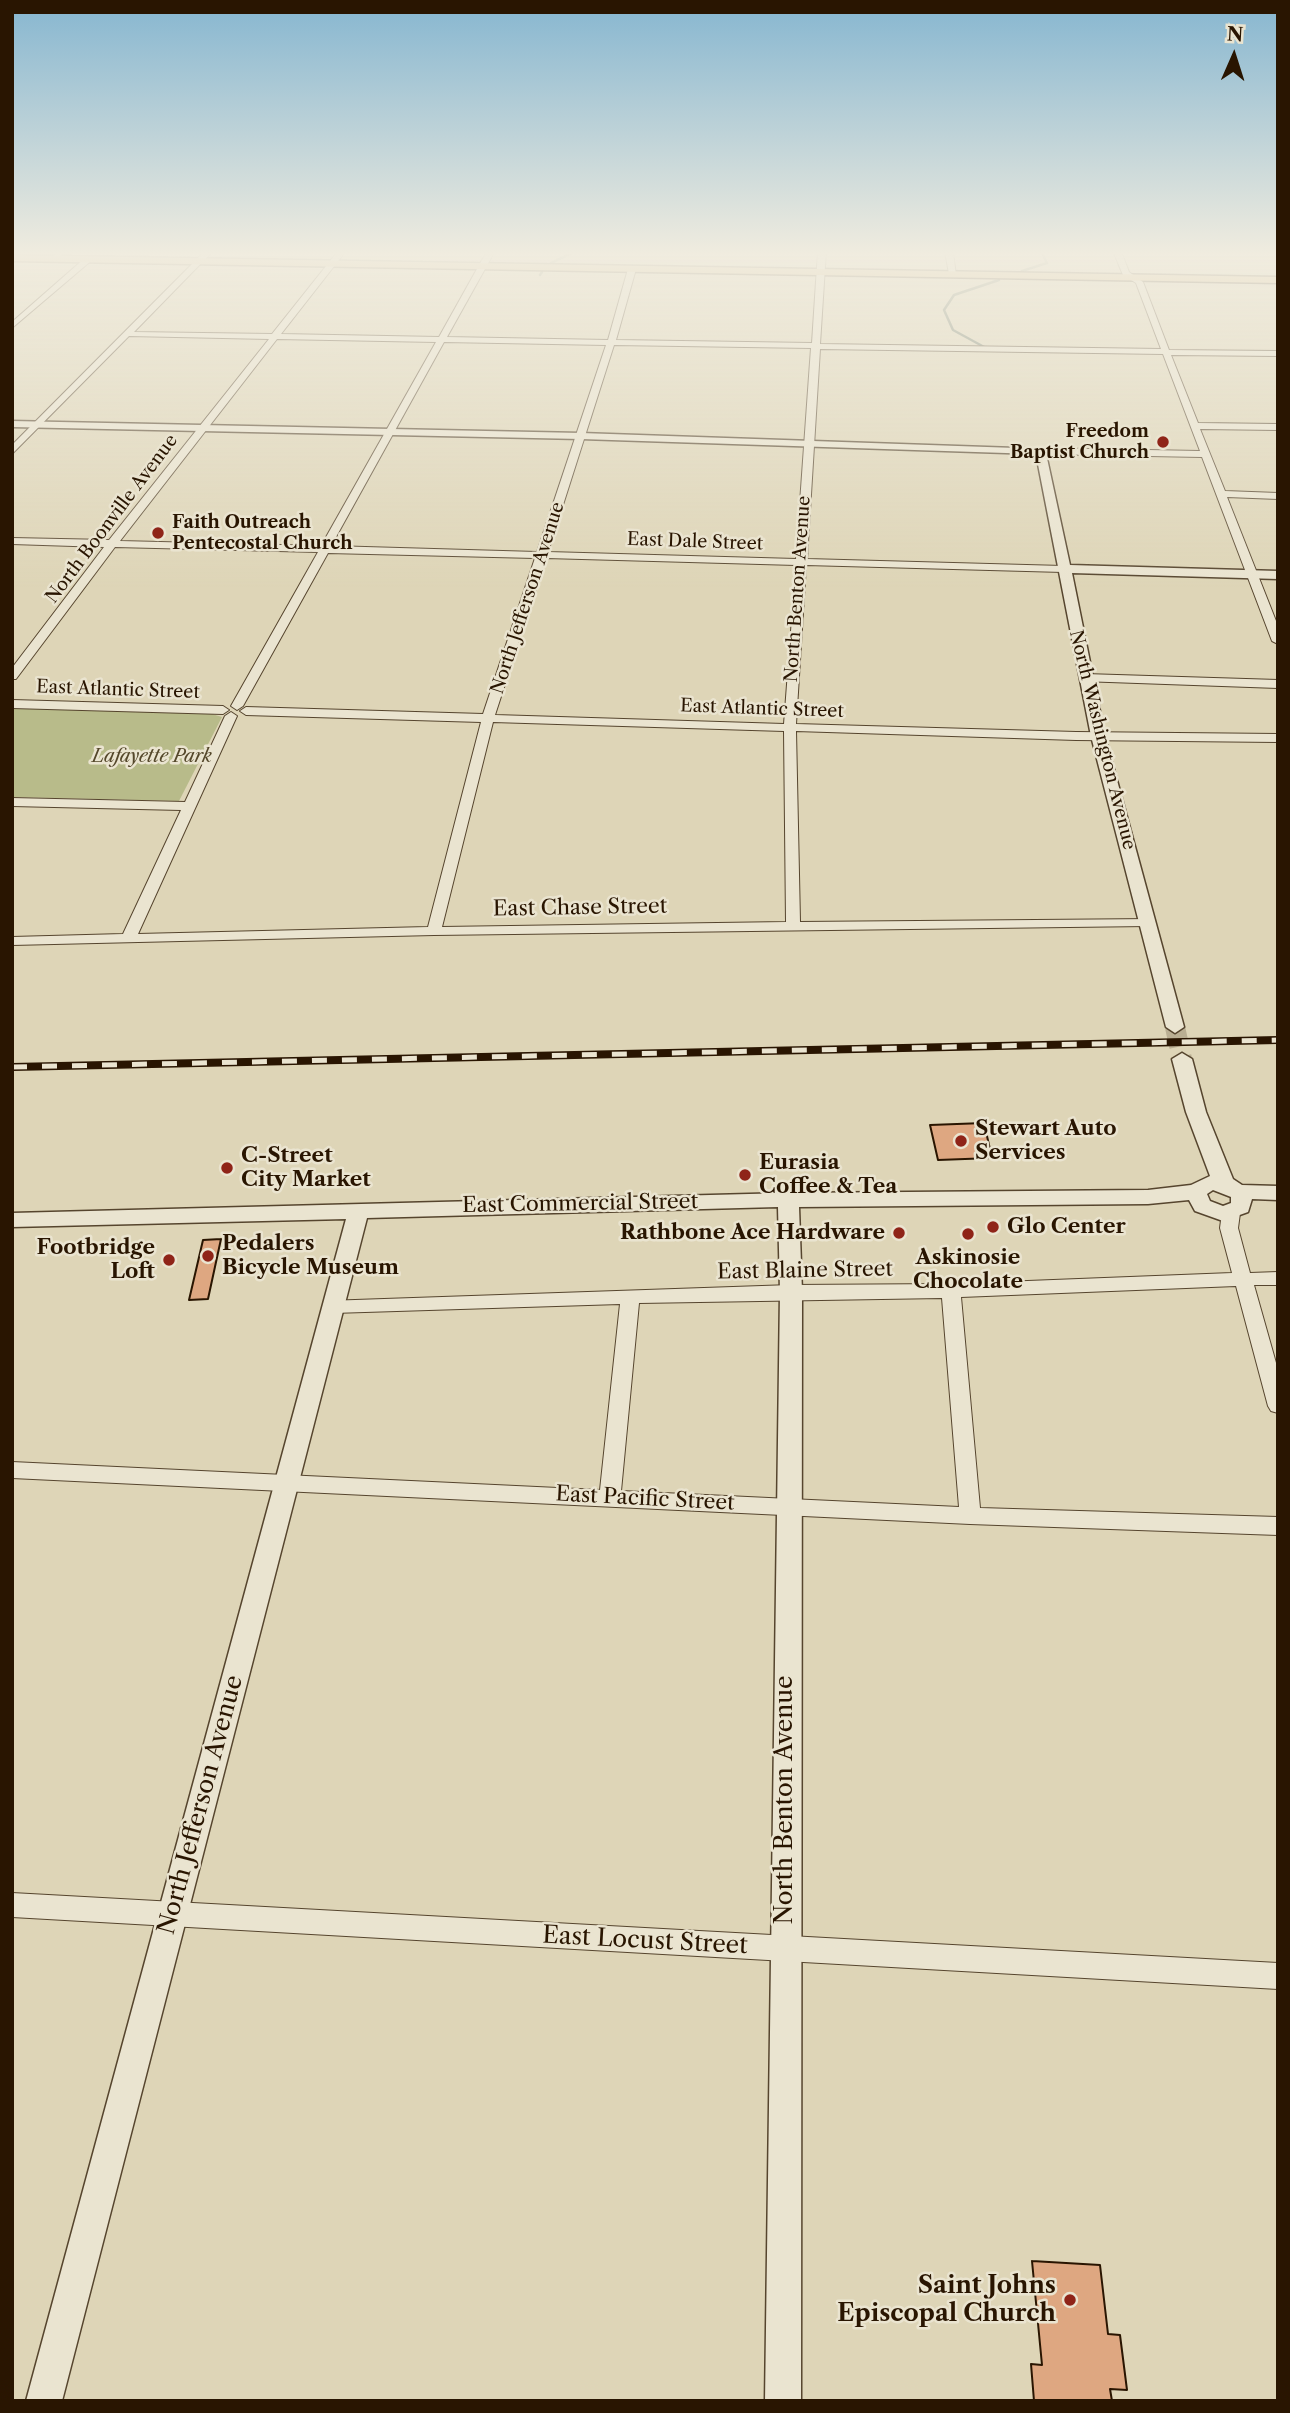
<!DOCTYPE html>
<style>
body{margin:0}
#map{position:relative;width:1290px;height:2413px;overflow:hidden;background:#ded5b7;font-family:"Libre Caslon Text",serif}
canvas{display:block}
.frame{position:absolute;inset:0;border:14px solid #291501;pointer-events:none}
.north{position:absolute;left:1199px;top:21px;width:70px;height:70px;-webkit-text-stroke:5px #eae4d0;paint-order:stroke;rotate:3deg;font-size:19px;font-weight:700;line-height:28px;text-align:center;color:#291501}
.north::after{content:'';display:block;margin:auto;width:24px;height:32px;background:#291501;clip-path:polygon(50% 0,100% 100%,50% 72%,0 100%)}
</style>
<div id="map">
<canvas width="1290" height="2413"></canvas>
<div class="frame"></div>
<div class="north">N</div>
</div>
<script>
const c = document.querySelector('canvas').getContext('2d');
c.lineJoin = 'round';
function paint(path, color) {
  c.fillStyle = color;
  c.fill(path, 'evenodd');
}
function shape(rows) {
  const path = new Path2D();
  for (const r of rows) {
    path.moveTo(r[0], r[1]);
    for (let i = 2; i < r.length; i += 2) path.lineTo(r[i], r[i + 1]);
  }
  return path;
}
function strokePath(path, color, width, dash) {
  c.strokeStyle = color;
  c.lineWidth = width;
  c.lineCap = dash ? 'butt' : 'round';
  c.setLineDash(dash || []);
  c.stroke(path);
}
function write(font, color, halo, rows, align = 'center') {
  c.font = font + ' "Libre Caslon Text",serif';
  c.lineWidth = 5;
  c.setLineDash([]);
  c.textBaseline = 'middle';
  c.strokeStyle = halo;
  c.fillStyle = color;
  for (const [text, x, y, turn = 0] of rows) {
    c.save();
    c.translate(x, y);
    c.rotate((+turn || 0) * Math.PI / 180);
    c.textAlign = isNaN(turn) ? turn : align;
    if (halo) c.strokeText(text, 0, 0);
    c.fillText(text, 0, 0);
    c.restore();
  }
}
paint(shape([
 [12,708,212,714,222,717,179,801,12,797]
]), '#b8bb8a');
strokePath(shape([
 [551,263,576,251],
 [1022,271,1047,263,1041,251],
 [540,275,542,272],
 [986,348,953,330,944,310,954,295,999,280]
]), '#697767', 2.5);
const building = shape([
 [984,1123,992,1158,938,1160,930,1125,984,1123],
 [221,1239,208,1299,189,1300,203,1240,221,1239],
 [1032,2261,1100,2265,1108,2334,1120,2335,1127,2390,1110,2389,1112,2401,1034,2401,1031,2364,1042,2365,1032,2261]
]);
paint(building, '#dea781');
strokePath(building, '#291501', 2);
strokePath(shape([
 [1175,1027,1182,1059]
]), '#baaf93', 20, [20, 10]);
const minor = shape([
 [57,251,65,251,55,261,49,261,57,251],
 [205,251,213,251,134,332,272,334,338,251,346,251,281,334,439,337,487,251,495,251,447,337,608,340,628,269,632,267,636,269,616,340,812,343,818,251,826,251,820,344,1161,349,1136,283,1123,275,1113,251,1121,251,1129,272,1143,282,1169,350,1278,351,1278,356,1171,355,1198,423,1278,424,1278,430,1200,429,1225,491,1278,493,1278,499,1227,497,1278,626,1278,644,1272,641,1202,457,1041,454,1036,451,1041,448,1200,451,1163,354,820,349,807,559,1063,566,1068,569,1063,572,806,565,796,724,1076,732,1278,734,1278,742,1076,740,796,731,800,922,1153,919,1155,922,1148,926,434,935,12,945,12,937,123,934,181,810,12,806,12,798,185,802,225,716,231,712,237,716,138,934,428,927,481,722,246,715,240,711,246,707,483,714,535,558,328,553,243,706,237,710,231,706,318,552,115,547,16,679,12,679,12,668,104,547,12,544,12,538,109,540,269,339,129,336,12,454,12,445,205,251],
 [277,339,436,342,321,546,120,541,277,339],
 [444,342,606,345,537,552,331,546,444,342],
 [614,345,811,348,796,559,548,552,614,345],
 [546,558,796,565,784,724,495,715,546,558],
 [493,722,784,731,786,922,442,927,493,722],
 [945,251,953,251,956,276,949,274,945,251],
 [85,258,92,260,12,328,12,322,85,258],
 [1085,674,1278,680,1278,688,1081,681,1081,675,1085,674],
 [12,700,223,706,229,710,223,714,12,708,12,700],
 [1231,1207,1240,1213,1238,1228,1250,1273,1278,1272,1278,1285,1254,1285,1278,1370,1278,1413,1271,1411,1268,1406,1236,1286,961,1297,980,1508,1278,1517,1278,1535,970,1524,12,1478,12,1462,600,1490,620,1304,333,1313,326,1311,324,1306,326,1301,791,1285,951,1284,1232,1273,1220,1228,1222,1213,1231,1207],
 [942,1298,959,1507,621,1491,639,1303,942,1298],
 [12,1893,1278,1963,1278,1989,12,1917,12,1893]
]);
const tertiary = shape([
 [12,421,581,433,1045,449,1070,565,1278,571,1278,579,1072,573,1105,736,1184,1027,1175,1033,1166,1027,1091,736,1036,454,581,439,12,427,12,421],
 [1182,1053,1192,1059,1206,1112,1233,1179,1242,1185,1278,1186,1278,1200,1252,1199,1248,1212,1223,1221,1195,1211,1189,1200,1148,1204,799,1207,802,1292,801,2401,765,2401,780,1292,778,1207,367,1218,62,2401,26,2401,346,1219,12,1227,12,1213,788,1193,1148,1190,1191,1185,1210,1176,1186,1112,1172,1059,1182,1053],
 [1213,1190,1231,1197,1231,1203,1223,1206,1210,1201,1207,1194,1213,1190]
]);
const primary = shape([
 [12,255,1278,277,1278,283,12,261,12,255]
]);
strokePath(minor, '#56452e', 2);
strokePath(tertiary, '#56452e', 3);
strokePath(primary, '#291501', 3);
paint(minor, '#eae4d0');
paint(tertiary, '#eae4d0');
paint(primary, '#dfba7c');
const rail = shape([
 [12,1067,1278,1040]
]);
strokePath(rail, '#291501', 8);
strokePath(rail, '#eae4d0', 5, [15]);
const sky = c.createLinearGradient(0, 0, 0, 589);
sky.addColorStop(0, '#86b6d0');
sky.addColorStop(0.43, '#f0ecdf');
sky.addColorStop(1, '#f0ecdf00');
c.fillStyle = sky;
c.fillRect(0, 0, 1290, 589);
for (const [x, y, r, color] of [
 [1163,442,7,"#8f2418"],
 [158,533,7,"#8f2418"],
 [961,1141,7,"#8f2418"],
 [227,1168,7,"#8f2418"],
 [745,1175,7,"#8f2418"],
 [993,1227,7,"#8f2418"],
 [899,1233,7,"#8f2418"],
 [968,1234,7,"#8f2418"],
 [208,1256,7,"#8f2418"],
 [169,1260,7,"#8f2418"],
 [1070,2300,7,"#8f2418"]
]) {
  const dot = new Path2D();
  dot.arc(x, y, r, 0, 2 * Math.PI);
  c.fillStyle = color;
  c.fill(dot);
  strokePath(dot, '#eae4d0', 2.5);
}
write('bold 18px', '#291501', '#eae4d0', [
 ["Freedom",1149,432],
 ["Baptist Church",1149,453],
 ["Faith Outreach",172,523,"left"],
 ["Pentecostal Church",172,544,"left"]
], 'right');
write('18px', '#291501', '#eae4d0', [
 ["North Boonville Avenue",112,519,-53],
 ["East Dale Street",695,542,2],
 ["North Benton Avenue",798,589,-86],
 ["North Jefferson Avenue",528,598,-72],
 ["East Atlantic Street",118,690,2],
 ["East Atlantic Street",762,709,2],
 ["North Washington Avenue",1102,740,76]
]);
write('italic 18px', '#54472a', '#eae4d0', [
 ["Lafayette Park",152,757]
]);
write('21px', '#291501', '#eae4d0', [
 ["East Chase Street",580,908,-1],
 ["East Commercial Street",580,1204,-1],
 ["East Blaine Street",805,1271,-1],
 ["East Pacific Street",645,1499,3]
]);
write('bold 21px', '#291501', '#eae4d0', [
 ["Stewart Auto",975,1129],
 ["Services",975,1153],
 ["C-Street",241,1156],
 ["City Market",241,1180],
 ["Eurasia",759,1163],
 ["Coffee & Tea",759,1187],
 ["Glo Center",1007,1227],
 ["Rathbone Ace Hardware",885,1233,"right"],
 ["Pedalers",222,1244],
 ["Bicycle Museum",222,1268],
 ["Footbridge",155,1248,"right"],
 ["Loft",155,1272,"right"],
 ["Askinosie",968,1258,"center"],
 ["Chocolate",968,1282,"center"]
], 'left');
write('24px', '#291501', '#eae4d0', [
 ["North Benton Avenue",785,1800,-90],
 ["North Jefferson Avenue",201,1805,-75],
 ["East Locust Street",645,1941,3]
]);
write('bold 24px', '#291501', '#eae4d0', [
 ["Saint Johns",1056,2286],
 ["Episcopal Church",1056,2314]
], 'right');
</script>
